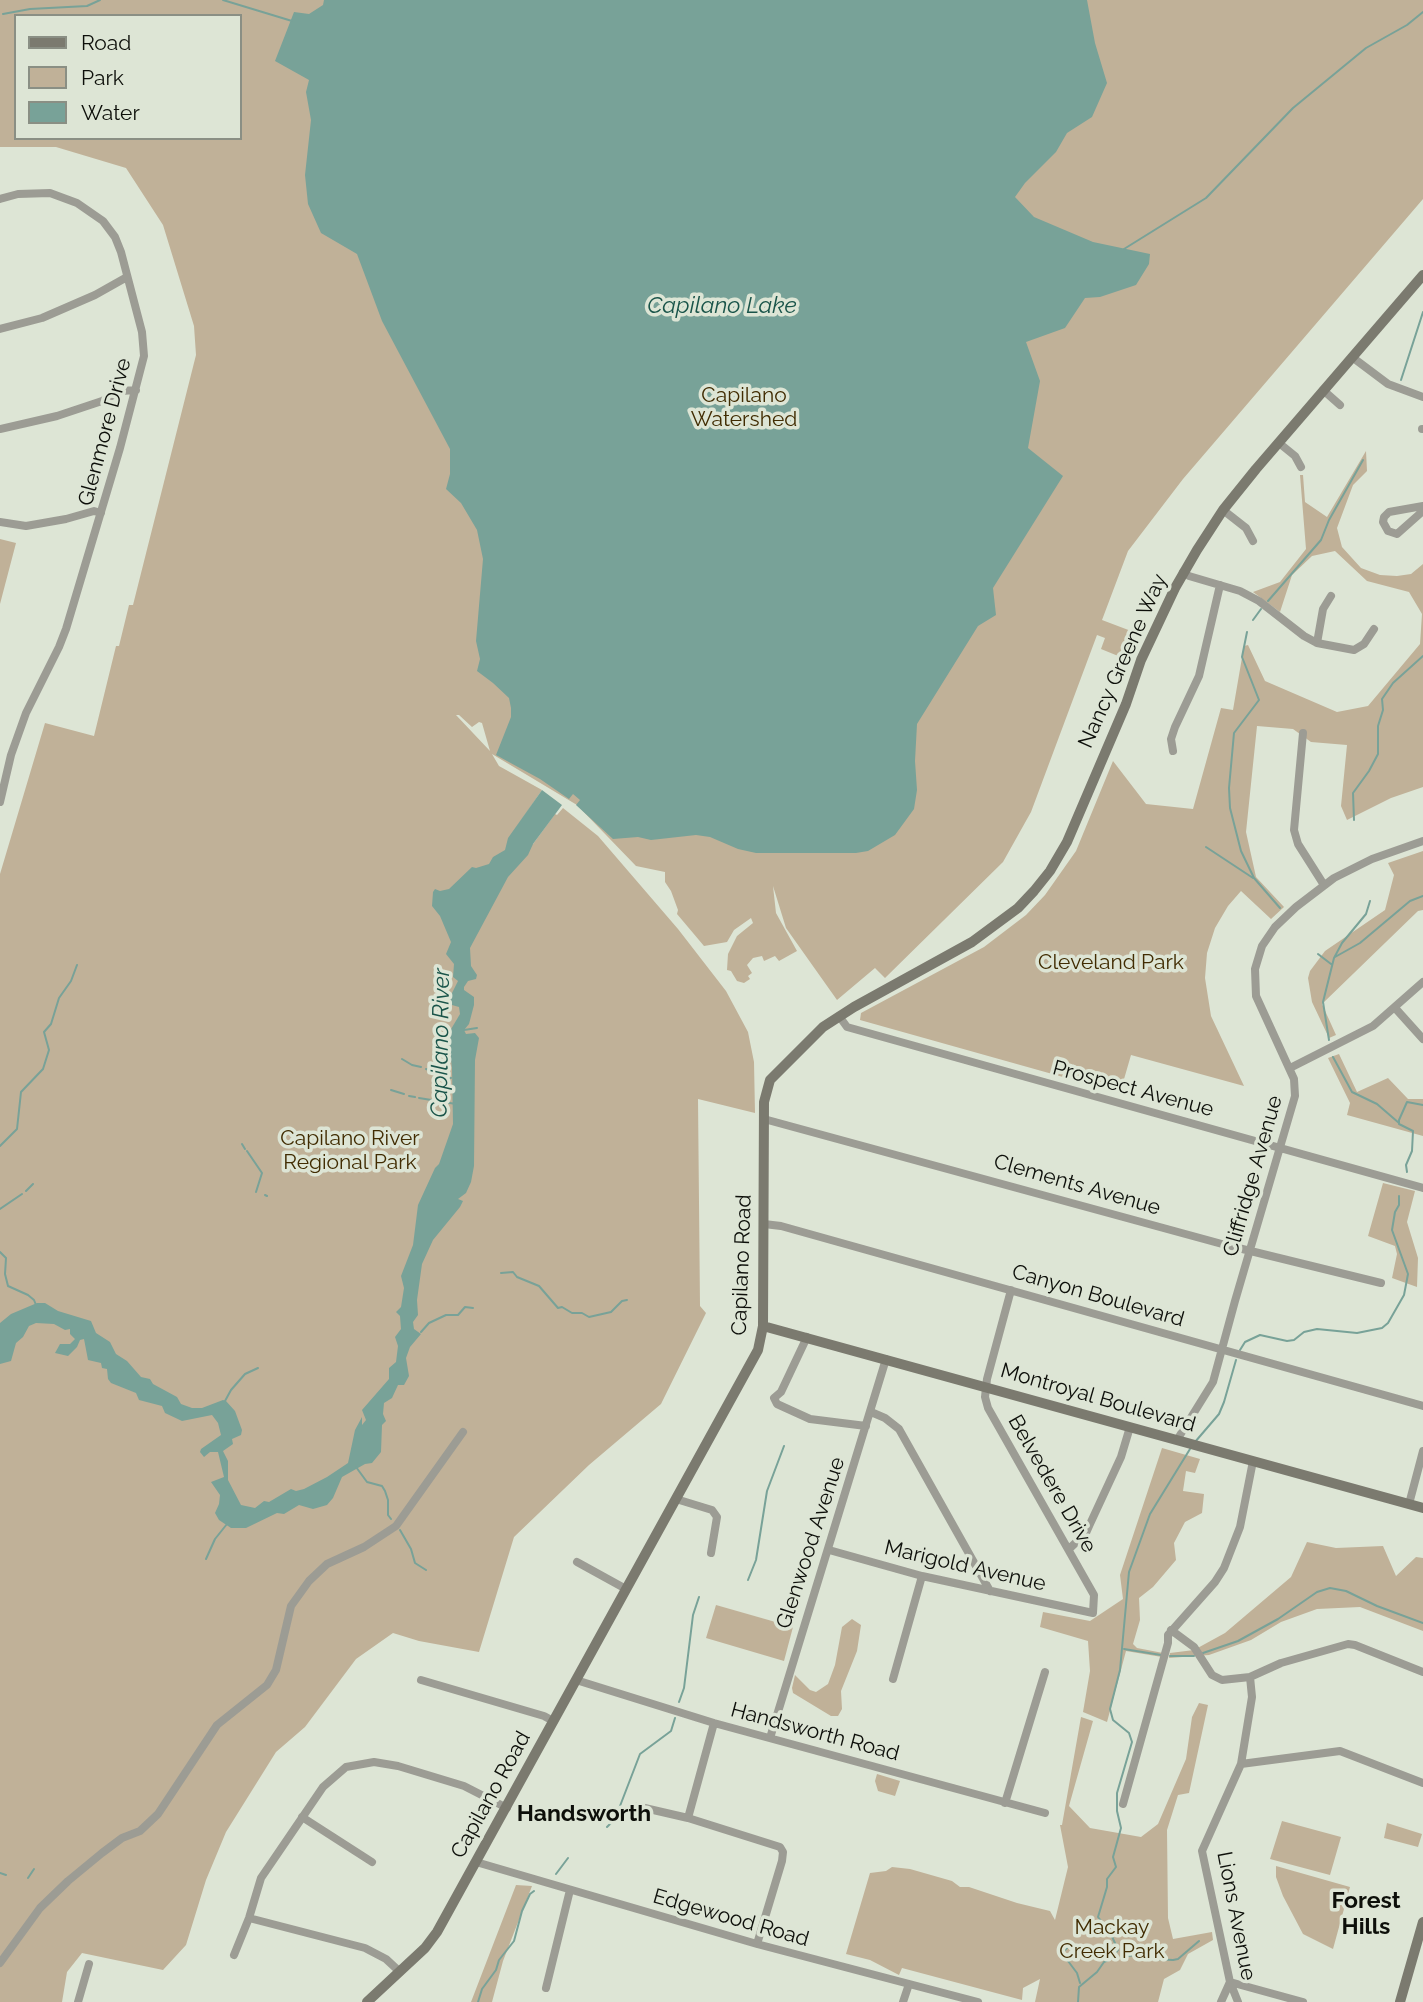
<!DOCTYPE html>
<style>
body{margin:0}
#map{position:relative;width:1423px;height:2002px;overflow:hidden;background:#dde5d5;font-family:Raleway,sans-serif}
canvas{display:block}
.legend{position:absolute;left:14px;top:14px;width:228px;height:126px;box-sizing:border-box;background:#dde5d5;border:2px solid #8a8f84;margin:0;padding:9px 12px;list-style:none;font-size:21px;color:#0d0f0a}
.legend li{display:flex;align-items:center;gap:14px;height:35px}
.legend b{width:35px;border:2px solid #8a8f84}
</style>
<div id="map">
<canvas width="1423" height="2002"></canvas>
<ul class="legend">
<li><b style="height:9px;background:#7b7a6f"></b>Road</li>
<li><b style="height:19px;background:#c0b198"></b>Park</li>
<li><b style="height:19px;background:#78a298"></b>Water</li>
</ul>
</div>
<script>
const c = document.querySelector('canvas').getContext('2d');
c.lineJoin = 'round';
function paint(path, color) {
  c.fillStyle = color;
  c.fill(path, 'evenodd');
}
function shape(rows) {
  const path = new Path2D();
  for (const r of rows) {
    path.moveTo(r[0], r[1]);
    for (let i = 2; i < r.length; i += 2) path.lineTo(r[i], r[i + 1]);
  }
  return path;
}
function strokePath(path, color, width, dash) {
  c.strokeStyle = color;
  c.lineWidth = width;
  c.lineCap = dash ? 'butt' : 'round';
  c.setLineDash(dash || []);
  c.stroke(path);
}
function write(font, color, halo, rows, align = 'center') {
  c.font = font + ' Raleway,sans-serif';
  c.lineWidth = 7;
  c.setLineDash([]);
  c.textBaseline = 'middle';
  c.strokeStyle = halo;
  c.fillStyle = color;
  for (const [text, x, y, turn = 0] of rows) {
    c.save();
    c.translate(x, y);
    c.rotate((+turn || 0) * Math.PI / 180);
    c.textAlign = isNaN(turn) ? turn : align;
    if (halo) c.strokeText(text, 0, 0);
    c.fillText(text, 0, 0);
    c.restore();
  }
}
paint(shape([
 [0,0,1423,0,1423,199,1183,479,1128,551,1102,620,1139,634,1128,660,1101,649,1105,638,1097,635,1031,812,1003,862,885,978,875,968,837,1000,786,928,773,886,776,913,797,951,779,961,775,956,764,961,762,956,753,958,747,965,752,973,748,976,750,979,744,983,737,981,731,971,727,970,728,954,737,936,753,923,751,918,734,930,727,942,704,946,677,914,678,910,671,891,665,882,665,872,636,866,577,805,492,754,499,766,542,790,514,831,533,844,555,814,557,815,563,808,598,836,678,929,726,991,748,1032,754,1062,755,1113,698,1099,700,1306,706,1313,661,1404,589,1465,514,1537,479,1652,419,1641,393,1633,356,1659,305,1727,276,1752,226,1832,206,1880,186,1945,163,1970,82,1953,67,1972,62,2002,0,2002,0,874,45,723,94,736,116,646,119,646,129,605,133,605,196,355,194,326,163,225,126,168,56,147,0,147],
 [16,16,240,16,240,138,16,138],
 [456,715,459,715,472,727,479,722,482,723,490,751],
 [1366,451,1367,471,1353,485,1337,528,1342,547,1361,568,1380,575,1397,576,1411,574,1423,564,1423,787,1391,798,1347,820,1341,806,1347,745,1311,742,1293,729,1257,726,1246,832,1256,877,1284,907,1271,919,1241,891,1228,906,1215,928,1207,953,1205,978,1211,1016,1244,1086,1131,1055,1120,1093,860,1020,861,1013,984,947,1026,915,1045,895,1076,851,1113,761,1146,804,1193,809,1221,708,1233,710,1244,646,1248,645,1265,681,1337,712,1368,706,1420,644,1422,614,1409,592,1367,581,1335,551,1312,556,1292,575,1280,612,1253,592,1280,582,1306,549,1300,475,1303,475,1305,502,1327,517],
 [0,539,16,543,0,604],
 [1423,851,1423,910,1418,911,1322,1004,1336,1035,1329,1038,1312,1002,1308,978,1310,971,1325,951,1385,910,1394,875,1388,863],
 [1339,1054,1357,1092,1388,1078,1408,1099,1423,1099,1423,1136,1347,1115,1350,1103,1328,1058],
 [1383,1183,1415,1191,1407,1222,1418,1258,1417,1287,1392,1278,1397,1254,1395,1246,1368,1236],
 [1162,1448,1200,1459,1195,1473,1186,1471,1183,1491,1204,1494,1202,1513,1185,1522,1174,1543,1176,1560,1153,1587,1139,1598,1140,1620,1133,1644,1137,1648,1163,1653,1162,1657,1126,1651,1107,1722,1083,1712,1090,1671,1088,1641,1040,1627,1043,1612,1090,1621,1123,1599,1120,1575],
 [1307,1542,1336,1548,1383,1546,1396,1576,1416,1557,1423,1558,1423,1631,1360,1607,1317,1609,1281,1622,1251,1640,1209,1655,1169,1658,1170,1653,1194,1650,1225,1633,1291,1577],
 [716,1605,793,1627,784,1661,706,1638],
 [852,1619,861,1625,857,1651,841,1691,842,1709,838,1716,831,1716,793,1693,792,1688,795,1675,810,1690,816,1692,828,1684,835,1665,842,1627],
 [1199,1703,1208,1705,1189,1793,1178,1795,1167,1830,1168,1918,1173,1939,1212,1932,1213,1940,1188,1954,1180,1970,1164,1979,1158,2002,1035,2002,1040,1979,1023,1988,1022,2000,902,1968,899,1975,870,1960,846,1954,870,1873,886,1871,892,1867,910,1869,952,1881,960,1887,969,1887,1017,1903,1050,1911,1055,1920,1068,1867,1060,1825,1062,1825,1081,1717,1093,1721,1069,1806,1090,1828,1141,1837,1158,1824,1186,1759,1192,1717],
 [877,1774,900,1781,895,1796,878,1791,875,1781],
 [1282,1821,1341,1837,1330,1875,1270,1859],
 [1387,1823,1422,1834,1418,1847,1384,1838],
 [1276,1866,1350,1887,1333,1949,1303,1934,1283,1896,1276,1877],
 [516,1885,532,1886,503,1961,492,2002,471,2002]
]), '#c0b198');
paint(shape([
 [324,0,1087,0,1095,43,1107,83,1092,117,1067,133,1056,152,1025,183,1015,197,1034,217,1093,242,1150,254,1149,264,1136,285,1100,297,1085,298,1065,328,1026,342,1040,381,1028,448,1063,476,993,588,996,615,978,626,917,724,915,761,917,790,914,809,895,835,868,851,856,853,756,853,738,849,710,837,696,835,651,840,638,837,613,839,576,805,580,800,573,794,569,799,540,779,496,755,511,717,511,708,509,698,493,683,477,671,480,659,476,641,483,559,477,530,461,503,446,489,450,474,450,449,382,321,357,254,321,233,308,204,305,175,311,120,306,92,309,80,275,61,294,12,309,14,323,5],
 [542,790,562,805,533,844,528,855,508,877,470,948,471,966,477,975,476,979,468,981,464,987,464,990,474,997,474,1005,469,1024,464,1030,466,1034,475,1033,479,1038,475,1060,474,1166,471,1182,466,1193,458,1199,463,1201,460,1207,433,1240,422,1264,417,1300,418,1315,413,1322,414,1329,421,1334,410,1347,406,1358,409,1376,404,1385,398,1385,392,1398,384,1403,383,1414,386,1421,382,1425,381,1452,372,1463,365,1464,342,1477,333,1498,327,1505,313,1509,299,1505,284,1514,277,1513,246,1528,231,1528,219,1520,215,1513,219,1504,220,1495,211,1482,224,1477,218,1452,210,1452,204,1457,200,1452,201,1449,221,1435,218,1423,212,1415,182,1421,165,1413,162,1406,139,1400,136,1393,111,1383,108,1379,107,1369,102,1368,101,1363,88,1360,84,1339,80,1340,77,1347,68,1356,55,1353,60,1344,70,1344,75,1339,70,1334,70,1329,65,1330,54,1324,36,1323,29,1326,23,1337,16,1343,11,1361,0,1364,0,1323,11,1314,37,1303,45,1303,58,1311,91,1321,96,1333,110,1342,116,1354,127,1361,141,1377,150,1379,153,1384,177,1397,181,1404,192,1408,202,1408,223,1400,226,1401,235,1411,242,1430,241,1435,232,1439,233,1444,223,1451,228,1461,228,1480,241,1505,255,1508,264,1501,269,1502,291,1489,296,1491,304,1489,327,1477,348,1463,355,1430,362,1417,362,1425,366,1420,362,1410,389,1379,389,1368,396,1362,398,1346,395,1337,401,1329,400,1316,396,1312,401,1307,404,1288,401,1276,413,1245,418,1205,435,1168,439,1164,453,1124,452,1069,450,1049,444,1041,460,1014,459,1007,452,1005,449,999,458,981,453,977,454,964,446,954,451,942,440,916,432,906,433,892,435,889,440,891,449,889,472,867,476,868,489,864,493,857,505,850,508,838]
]), '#78a298');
strokePath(shape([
 [223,0,292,21],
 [3,14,30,9,87,6,100,0],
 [1124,249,1206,198,1293,108,1366,48,1407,25,1423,12],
 [1401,380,1423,312],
 [1268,601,1321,540,1329,520,1363,460],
 [1253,620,1261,609],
 [1247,632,1242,657,1259,700,1234,733,1229,788,1230,808,1241,851,1254,878,1280,908],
 [1354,820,1353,793,1369,771,1378,754,1378,726,1383,710,1382,699,1393,683,1423,656],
 [1206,847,1253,878],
 [1318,954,1331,964],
 [1335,957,1360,943,1410,901,1423,896],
 [464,1030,477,1028],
 [1329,1040,1323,1002,1334,958,1342,943,1366,914,1370,901],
 [1333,1057,1352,1092,1377,1104,1399,1123],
 [402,1059,412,1065,421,1067],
 [426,1069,451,1078],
 [391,1090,404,1094],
 [409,1096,415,1097],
 [419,1098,456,1104],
 [242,1144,245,1149],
 [0,1146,17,1129,21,1092,43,1069,49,1050,44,1032,51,1024,59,998,71,981,77,965],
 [247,1151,262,1173,256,1192],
 [1407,1172,1406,1165,1412,1151,1413,1131,1399,1124,1399,1120,1407,1102,1423,1105],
 [26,1191,33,1184],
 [265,1195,267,1196],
 [0,1209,22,1194],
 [0,1252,6,1258,5,1274,8,1286,28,1295,34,1300,36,1305],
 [501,1273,513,1272,517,1277,539,1286,558,1308,562,1307,572,1313,582,1313,589,1317,611,1312,622,1301,627,1300],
 [421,1332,429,1323,446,1315,458,1315,465,1307,473,1308],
 [1240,1350,1245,1342,1260,1335,1287,1341,1294,1340,1304,1332,1317,1329,1357,1333,1382,1328,1388,1323,1404,1295,1408,1274,1392,1230,1395,1212,1399,1205,1399,1196],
 [225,1401,231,1390,245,1374,258,1368],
 [1195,1442,1219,1414,1224,1402,1236,1360],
 [356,1467,367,1482,382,1486,385,1491,388,1500,388,1515,391,1519],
 [400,1530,411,1549,415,1563,426,1570],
 [206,1559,215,1539,227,1524],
 [748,1580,756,1560,767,1491,784,1446],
 [1124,1649,1161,1655],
 [1203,1653,1238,1641,1278,1619,1317,1592,1330,1588,1346,1591,1377,1606,1423,1623],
 [1170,1656,1194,1656],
 [679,1702,684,1688,693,1615,699,1597],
 [607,1827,615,1819,640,1754,671,1731,675,1718],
 [0,1873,6,1875],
 [556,1874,568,1858],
 [28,1878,34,1869],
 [1067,1948,1062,1953,1077,1973,1080,1983],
 [1128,1956,1137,1955,1152,1959,1173,1960,1178,1959,1199,1941],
 [478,2002,482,1989,496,1970,499,1960,514,1941,522,1911,530,1894,534,1891],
 [1078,2002,1079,1987,1097,1972,1104,1962,1111,1959,1118,1950,1110,1932,1098,1917,1107,1887,1107,1879,1116,1867,1113,1857,1121,1828,1117,1811,1117,1793,1132,1742,1129,1733,1113,1720,1110,1709,1120,1670,1129,1572,1150,1514,1190,1449]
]), '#78a298', 2);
strokePath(shape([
 [0,199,18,194,50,193,77,203,103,221,115,237,121,252,142,332,144,356,120,448,66,629,59,647,26,713,11,755,0,802],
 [0,329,42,318,95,295,127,277],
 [1352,357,1388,384,1423,397],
 [1323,390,1340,405],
 [0,429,57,416,102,401,121,391,136,390],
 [1422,429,1423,429],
 [1279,443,1295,456,1301,467],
 [1423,506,1389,512,1384,517,1383,522,1388,531,1397,534,1423,511],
 [1223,510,1246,528,1253,541],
 [0,522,26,526,66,519,94,511,101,513],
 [1183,572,1189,576,1240,591,1259,601,1304,636,1317,643,1354,650,1364,644,1374,629],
 [1317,643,1323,609,1331,596],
 [1303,733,1294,830,1298,844,1324,885],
 [1173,751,1171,739,1175,727,1199,676,1220,585],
 [1396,1009,1423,1039],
 [839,1016,847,1027,1423,1188],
 [1290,1068,1373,1026,1423,982],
 [764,1119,1222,1244,1381,1283],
 [764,1224,781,1226,1423,1406],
 [807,1337,781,1392,774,1398,777,1404,810,1419,866,1426],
 [871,1412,885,1418,899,1429,990,1591],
 [1177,1440,1213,1382,1235,1301,1295,1096,1294,1079,1256,996,1255,969,1262,946,1275,927,1296,907,1334,878,1372,859,1423,841],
 [676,1499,712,1510,717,1517,711,1553],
 [1409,1504,1423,1451],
 [1069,1549,1086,1533,1090,1524,1121,1457,1130,1427],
 [829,1550,922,1576,1093,1613,1094,1595,988,1408,985,1397,987,1379,1011,1290],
 [577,1562,626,1589],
 [1171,1630,1194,1647,1212,1675,1222,1680,1250,1677,1281,1663,1348,1644,1355,1645,1423,1672],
 [893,1679,922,1576],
 [421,1680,544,1716,553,1721],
 [576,1680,714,1723,1045,1813],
 [770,1738,886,1359],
 [1241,1764,1340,1751,1423,1783],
 [1005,1803,1045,1672],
 [1123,1804,1168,1643,1168,1635,1215,1582,1224,1568,1240,1527,1253,1461],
 [636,1806,688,1818,780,1847,783,1852,782,1861,757,1944],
 [302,1817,372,1862],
 [688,1818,714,1723],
 [476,1862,757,1944,978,2002],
 [249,1918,365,1948,386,1959,400,1972],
 [234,1955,249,1918,261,1878,323,1787,346,1767,374,1762,398,1766,464,1786,507,1808],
 [0,1963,40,1908,68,1881,102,1853,122,1838,140,1831,158,1814,217,1725,267,1685,276,1670,291,1606,309,1581,327,1564,364,1547,396,1526,463,1432],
 [546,1988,570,1890],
 [78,2002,89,1964],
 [903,2002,909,1984],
 [1221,2002,1230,1982,1303,2002],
 [1238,2002,1230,1982,1202,1851,1241,1764,1252,1697,1250,1677]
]), '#9c9c94', 8);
strokePath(shape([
 [763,1326,1423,1508],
 [367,2002,425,1948,437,1932,758,1350,763,1326,764,1102,770,1080,823,1027,854,1007,972,942,1018,908,1034,891,1050,871,1067,842,1126,704,1141,660,1175,588,1197,550,1223,510,1256,469,1423,275],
 [1400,2002,1423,1922]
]), '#7b7a6f', 10);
write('21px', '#412c02', '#dde5d5', [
 ["Capilano",744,396],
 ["Watershed",744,420],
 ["Cleveland Park",1111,963],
 ["Capilano River",350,1139],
 ["Regional Park",350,1163],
 ["Mackay",1112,1928],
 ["Creek Park",1112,1952]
]);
write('21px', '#0d0f0a', '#dde5d5', [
 ["Glenmore Drive",105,432,-75],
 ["Nancy Greene Way",1123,661,-66],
 ["Prospect Avenue",1133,1089,15],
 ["Cliffridge Avenue",1253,1176,-74],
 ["Clements Avenue",1077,1185,16],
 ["Capilano Road",742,1265,-88],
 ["Canyon Boulevard",1098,1296,16],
 ["Montroyal Boulevard",1098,1398,16],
 ["Belvedere Drive",1052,1484,60],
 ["Glenwood Avenue",811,1543,-72],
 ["Marigold Avenue",965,1566,13],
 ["Handsworth Road",815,1732,15],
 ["Capilano Road",491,1795,-61],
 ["Lions Avenue",1236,1916,79],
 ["Edgewood Road",731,1918,16]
]);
write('italic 23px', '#195449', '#dde5d5', [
 ["Capilano Lake",722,306],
 ["Capilano River",441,1043,-89]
]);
write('bold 23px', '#0d0f0a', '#dde5d5', [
 ["Handsworth",584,1814],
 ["Forest",1366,1901],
 ["Hills",1366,1927]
]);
</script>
